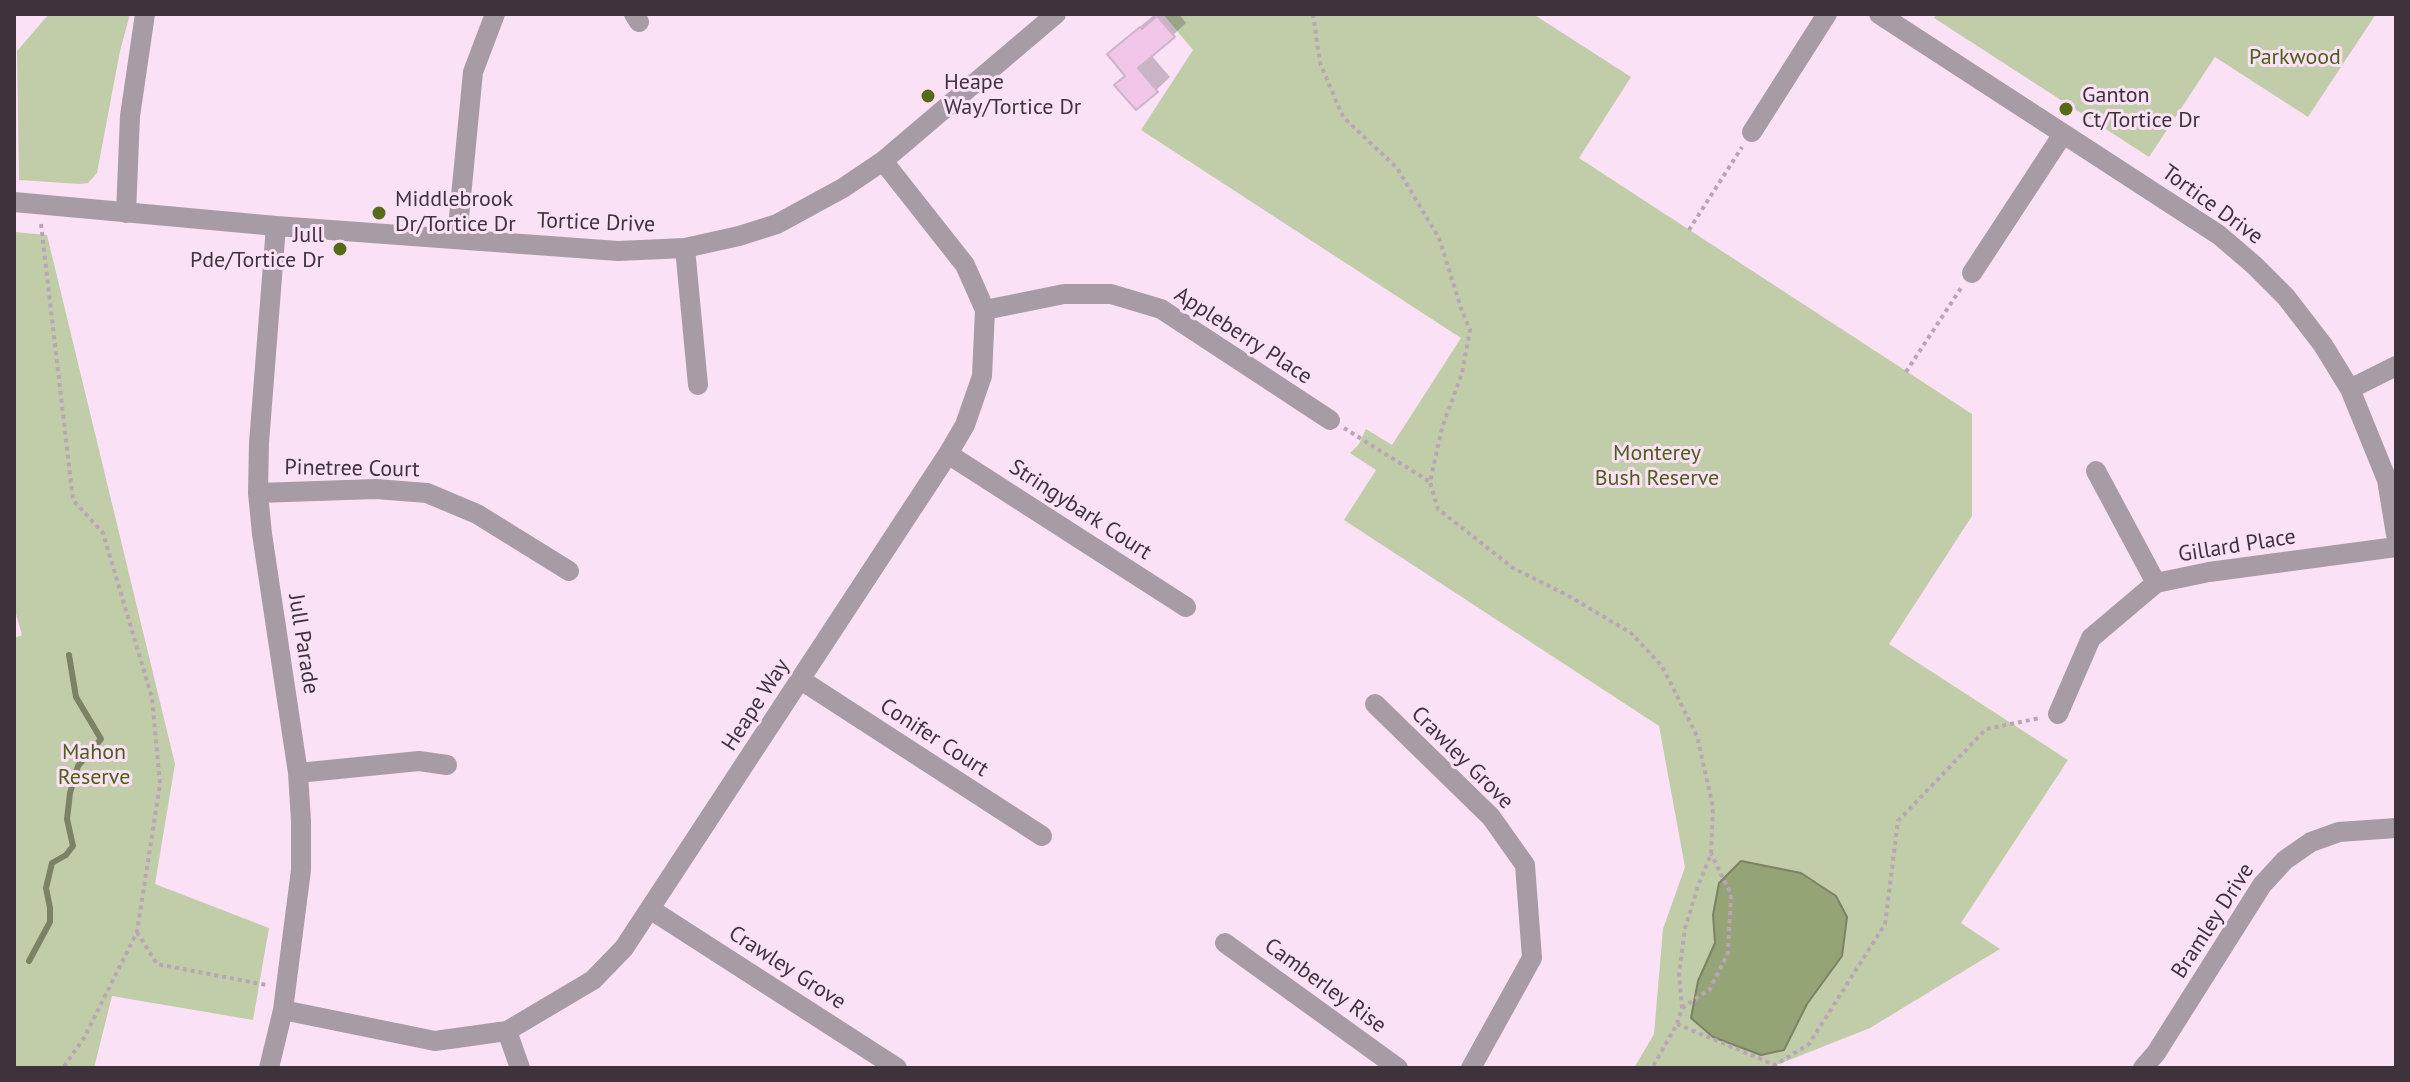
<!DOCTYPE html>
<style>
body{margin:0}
#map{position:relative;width:2410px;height:1082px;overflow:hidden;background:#fbe1f6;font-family:"PT Sans",sans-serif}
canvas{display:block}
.frame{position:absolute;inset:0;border:16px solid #3e333c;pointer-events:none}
</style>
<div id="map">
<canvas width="2410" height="1082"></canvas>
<div class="frame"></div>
</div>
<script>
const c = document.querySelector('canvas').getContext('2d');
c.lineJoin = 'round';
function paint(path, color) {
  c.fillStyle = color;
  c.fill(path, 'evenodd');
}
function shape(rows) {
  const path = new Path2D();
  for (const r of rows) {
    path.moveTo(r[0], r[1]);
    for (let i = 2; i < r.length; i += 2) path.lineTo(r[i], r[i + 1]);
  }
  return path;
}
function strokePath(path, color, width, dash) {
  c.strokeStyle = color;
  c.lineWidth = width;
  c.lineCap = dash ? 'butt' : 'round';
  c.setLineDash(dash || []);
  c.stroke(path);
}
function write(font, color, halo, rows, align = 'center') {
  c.font = font + ' "PT Sans",sans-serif';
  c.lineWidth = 6;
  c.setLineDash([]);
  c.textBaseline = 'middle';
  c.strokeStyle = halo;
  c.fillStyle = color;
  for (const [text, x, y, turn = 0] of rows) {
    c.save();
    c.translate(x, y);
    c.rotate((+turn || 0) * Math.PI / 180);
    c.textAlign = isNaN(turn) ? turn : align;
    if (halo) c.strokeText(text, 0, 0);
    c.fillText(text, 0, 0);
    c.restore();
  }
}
paint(shape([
 [49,14,130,14,120,51,97,173,88,183,79,184,19,180,17,51],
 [1163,14,1533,14,1631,77,1579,158,1972,414,1972,516,1889,644,2068,760,1961,923,2000,949,1870,1028,1769,1068,1634,1068,1654,1034,1663,929,1685,867,1659,726,1344,520,1376,470,1350,453,1359,444,1366,429,1392,445,1461,338,1141,130,1193,50],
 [1936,14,2376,14,2308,117,2215,57,2149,157,1934,18],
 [14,232,47,235,175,764,155,884,269,928,253,1020,112,996,94,1068,14,1068,14,638,22,635,14,607]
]), '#c1cda9');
const water = shape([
 [1741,861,1801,873,1836,896,1847,917,1842,956,1807,1004,1784,1050,1761,1055,1713,1037,1691,1018,1698,981,1715,943,1713,915,1719,883,1741,861]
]);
paint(water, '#95a476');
strokePath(water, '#7b8265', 2);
paint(shape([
 [1160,14,1179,14,1186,23,1151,55,1170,77,1137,108,1127,75,1123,41,1154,15,1156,18]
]), '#0003');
strokePath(shape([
 [29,961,50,922,50,908,46,888,52,863,66,855,73,846,67,819,70,793,78,766,101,739,76,697,69,655]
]), '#7b8265', 6);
const building = shape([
 [1157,16,1175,37,1138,68,1158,92,1136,110,1114,85,1125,76,1107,54,1140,27,1142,29,1157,16]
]);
paint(building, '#f1c6e9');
strokePath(building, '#cdb4c9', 2);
strokePath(shape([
 [1313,14,1320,63,1343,117,1397,168,1439,238,1462,311,1470,330,1462,373,1442,428,1430,482,1438,509,1513,568,1567,595,1631,633,1662,666,1697,736,1713,807,1711,854,1698,886,1685,928,1679,974,1682,1008,1677,1024,1652,1068],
 [41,224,73,500,103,533,152,698,160,784,137,932,84,1038,63,1068],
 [1689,230,1742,147],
 [1906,372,1961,288],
 [1344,428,1430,482],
 [137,932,157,964,267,985],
 [1682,1008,1710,989,1728,953,1731,894,1711,854],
 [1677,1024,1775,1065,1809,1044,1885,924,1898,821,1986,729,2040,718]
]), '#baa5b6', 4, [4, 4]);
strokePath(shape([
 [634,14,639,22],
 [1879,14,2219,235,2254,265,2286,297,2323,345,2350,389,2387,480,2396,535],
 [1752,132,1827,14],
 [14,202,276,226,618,251,685,248,739,236,777,224,843,188,883,161,1056,14],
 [126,213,130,116,145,14],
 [457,238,473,72,495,14],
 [685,248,698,385],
 [1972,273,2063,134],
 [985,310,1064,294,1111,294,1161,309,1330,420],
 [2350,389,2396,366],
 [948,454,1186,607],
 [2096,471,2156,583],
 [258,493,376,489,427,493,477,514,569,571],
 [801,680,1042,836],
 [1375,704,1491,817,1525,865,1532,958,1471,1068],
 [2058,714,2091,638,2156,583,2209,572,2396,547],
 [298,773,419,761,447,765],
 [650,909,897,1068],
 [1225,943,1398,1068],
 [283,1010,435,1041,507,1031,593,980,624,948,948,454,965,425,982,376,985,310,965,265,883,161],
 [507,1031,520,1068],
 [269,1068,283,1010,301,870,301,821,298,773,262,534,258,493,259,443,276,226],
 [2143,1068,2156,1053,2262,885,2285,860,2311,842,2339,832,2396,828]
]), '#a79ca5', 20);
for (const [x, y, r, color] of [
 [928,96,8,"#566a18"],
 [2066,109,8,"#566a18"],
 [379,213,8,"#566a18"],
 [340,249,8,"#566a18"]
]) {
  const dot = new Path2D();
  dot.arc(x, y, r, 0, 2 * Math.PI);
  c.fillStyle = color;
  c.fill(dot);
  strokePath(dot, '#fbe1f6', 3);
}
write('22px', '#4d5f19', '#fbe1f6', [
 ["Parkwood",2295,58],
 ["Monterey",1657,454],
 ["Bush Reserve",1657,479],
 ["Mahon",94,753],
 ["Reserve",94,778]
]);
write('22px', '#3e333c', '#fbe1f6', [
 ["Heape",944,83],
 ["Way/Tortice Dr",944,108],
 ["Ganton",2082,96],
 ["Ct/Tortice Dr",2082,121],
 ["Middlebrook",395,200],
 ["Dr/Tortice Dr",395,225],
 ["Jull",324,236,"right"],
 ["Pde/Tortice Dr",324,261,"right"]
], 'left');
write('22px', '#3e333c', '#fbe1f6', [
 ["Tortice Drive",2212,205,36],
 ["Tortice Drive",596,223,2],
 ["Appleberry Place",1243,336,33],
 ["Pinetree Court",352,469,1],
 ["Stringybark Court",1080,510,33],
 ["Gillard Place",2237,546,-9],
 ["Jull Parade",303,644,81],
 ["Heape Way",756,705,-57],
 ["Conifer Court",934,738,33],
 ["Crawley Grove",1462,758,45],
 ["Bramley Drive",2213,921,-57],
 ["Crawley Grove",787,968,33],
 ["Camberley Rise",1325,986,36]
]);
</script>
